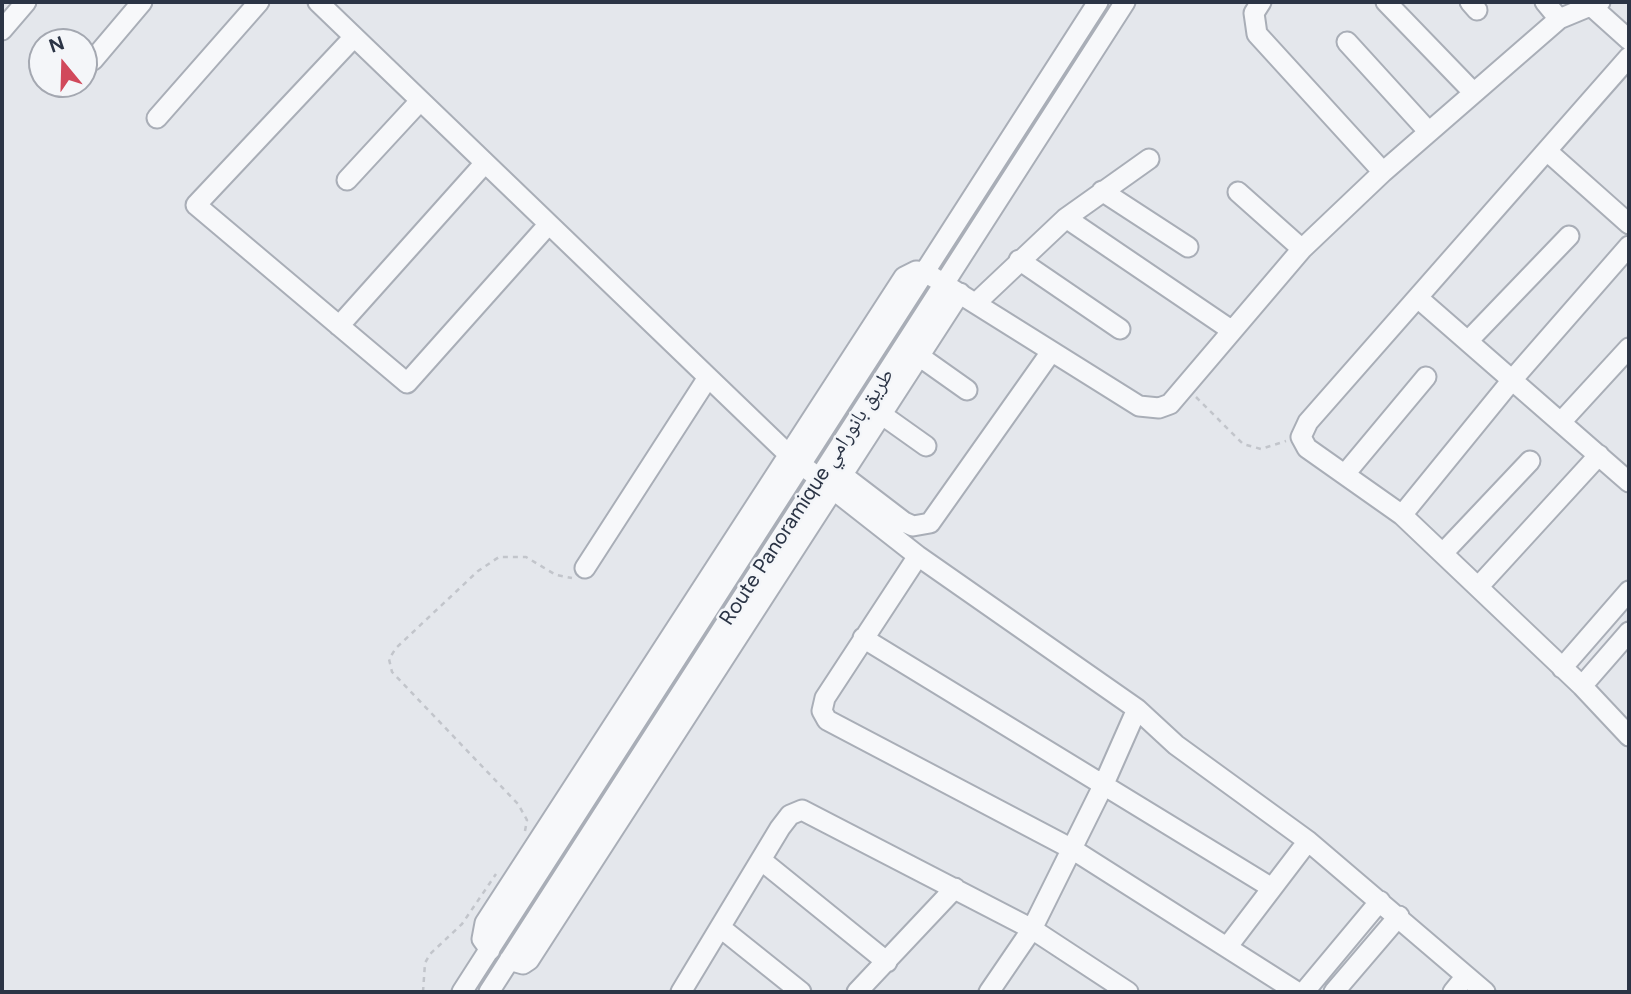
<!DOCTYPE html>
<meta charset="utf-8">
<style>
body{margin:0}
#map{position:relative;width:1631px;height:994px;overflow:hidden;background:#e4e7ec;font-family:Figtree,sans-serif}
canvas{display:block}
.frame{position:absolute;inset:0;border:4px solid #2b3445;pointer-events:none}
.north{position:absolute;left:28px;top:28px;width:70px;height:70px;box-sizing:border-box;background:#f4f6f9;border:2px solid #a4a8b1;border-radius:50%;rotate:341deg;font-size:19px;font-weight:700;line-height:28px;text-align:center;color:#2b3445}
.north::after{content:'';display:block;margin:auto;width:24px;height:32px;background:#d1495b;clip-path:polygon(50% 0,100% 100%,50% 72%,0 100%)}
</style>
<div id="map">
<canvas width="1631" height="994"></canvas>
<div class="frame"></div>
<div class="north">N</div>
</div>
<script>
const c = document.querySelector('canvas').getContext('2d');
c.lineJoin = 'round';
function shape(rows) {
  const path = new Path2D();
  for (const r of rows) {
    path.moveTo(r[0], r[1]);
    for (let i = 2; i < r.length; i += 2) path.lineTo(r[i], r[i + 1]);
  }
  return path;
}
function strokePath(path, color, width, dash) {
  c.strokeStyle = color;
  c.lineWidth = width;
  c.lineCap = dash ? 'butt' : 'round';
  c.setLineDash(dash || []);
  c.stroke(path);
}
function write(font, color, halo, rows, align = 'center') {
  c.font = font + ' Figtree,"Noto Naskh Arabic",sans-serif';
  c.lineWidth = 5;
  c.setLineDash([]);
  c.textBaseline = 'middle';
  c.strokeStyle = halo;
  c.fillStyle = color;
  for (const [text, x, y, turn = 0] of rows) {
    c.save();
    c.translate(x, y);
    c.rotate((+turn || 0) * Math.PI / 180);
    c.textAlign = isNaN(turn) ? turn : align;
    if (halo) c.strokeText(text, 0, 0);
    c.fillText(text, 0, 0);
    c.restore();
  }
}
const minor = shape([
 [318,2,788,454,918,556,1137,709,1176,745,1308,841,1485,992],
 [1261,2,1254,13,1257,34,1383,172],
 [1386,2,1473,92],
 [1470,2,1477,10],
 [1545,2,1559,19],
 [1590,5,1629,40],
 [2,30,26,2],
 [354,37,196,205,407,383,548,225],
 [1347,42,1429,132],
 [1629,57,1308,422,1301,437,1307,448,1402,515,1582,686,1629,736],
 [93,60,142,2],
 [157,118,259,2],
 [1547,151,1629,224],
 [347,180,420,101],
 [1102,191,1188,247],
 [1238,192,1302,249],
 [1066,218,1231,330],
 [1019,260,1120,329],
 [1418,298,1629,482],
 [976,303,1066,218,1149,159],
 [339,326,484,164],
 [1468,341,1569,236],
 [919,356,967,390],
 [881,414,926,446],
 [1561,422,1629,348],
 [832,467,904,522,913,526,930,523,1051,352],
 [1345,474,1426,377],
 [1402,515,1512,380,1629,246],
 [1443,553,1530,461],
 [918,556,825,698,822,711,827,720,1072,849,1297,992],
 [585,568,707,379],
 [1479,586,1599,455],
 [863,638,1272,888],
 [1562,668,1629,591],
 [1582,686,1629,632],
 [761,860,887,962],
 [721,928,801,992],
 [1228,946,1308,841],
 [490,950,482,939,485,923,904,277,916,271,925,272,1139,406,1159,408,1170,404,1302,249,1383,172,1559,19,1600,2],
 [509,960,523,964,529,960,960,293],
 [462,992,1098,2],
 [489,992,1125,2],
 [681,992,780,828,790,815,802,810,1032,929,1128,992],
 [857,992,955,888],
 [989,992,1032,929,1103,786,1137,709],
 [1304,992,1380,901],
 [1334,992,1399,916],
 [1453,992,1466,976]
]);
strokePath(minor, '#a9aeb7', 23);
strokePath(shape([
 [1196,397,1243,444,1261,449,1286,441],
 [525,831,527,820,518,804,392,672,389,659,396,648,478,571,499,557,526,557,556,575,572,578],
 [423,992,425,963,430,954,462,924,496,874]
]), '#c2c5cb', 2.5, [5, 5]);
strokePath(minor, '#f7f8fa', 19);
write('21px', '#2b3445', '#f4f6f9', [
 ["Route Panoramique طريق بانورامي",807,497,-57]
]);
</script>
